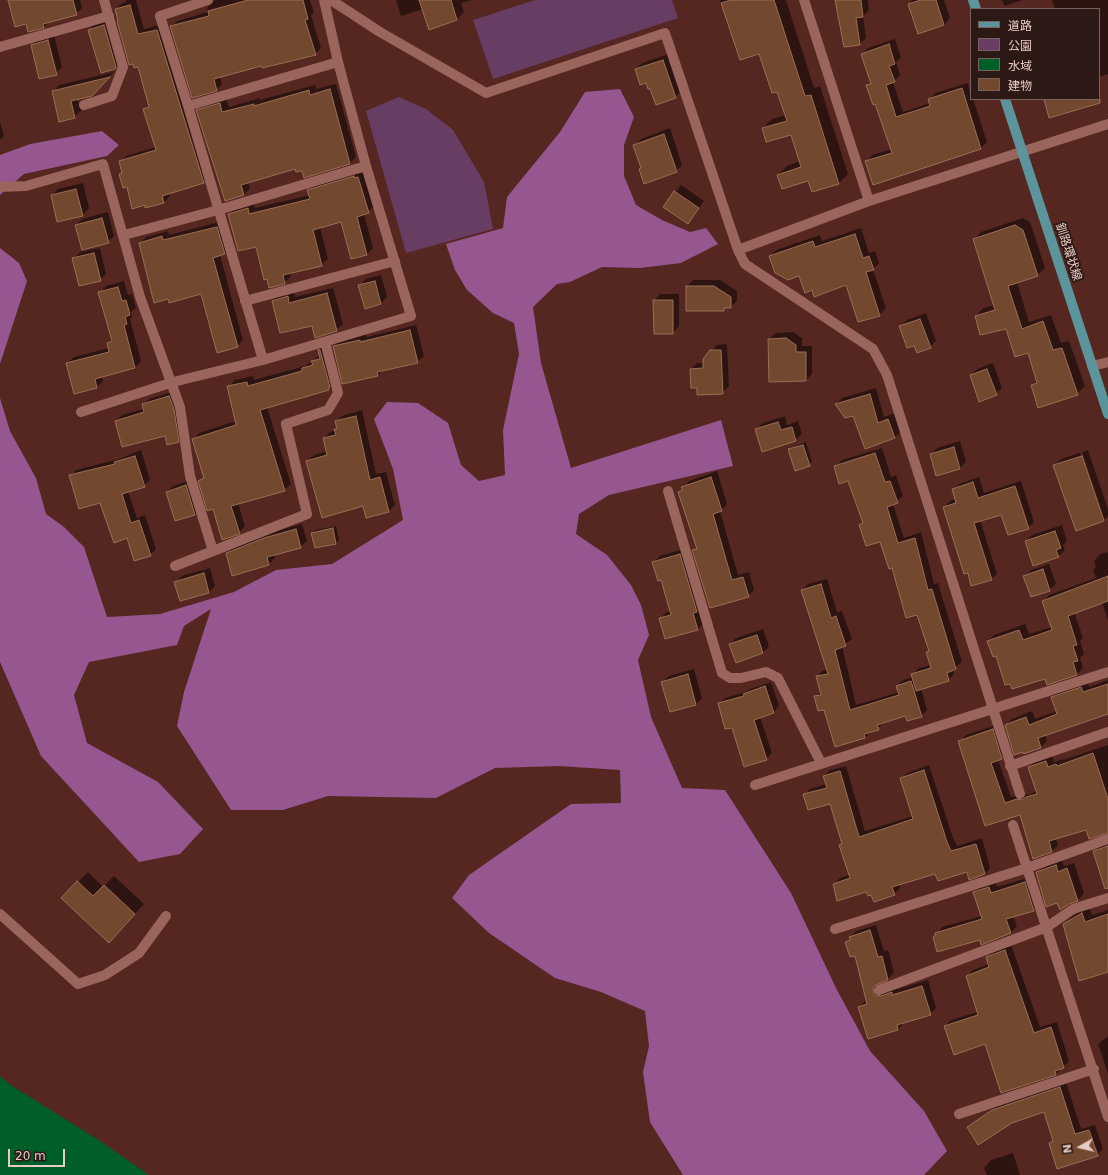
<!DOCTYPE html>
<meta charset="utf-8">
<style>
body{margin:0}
#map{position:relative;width:1108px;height:1175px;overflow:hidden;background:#552720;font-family:"DejaVu Sans","Noto Sans JP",sans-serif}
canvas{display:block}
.legend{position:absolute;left:970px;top:8px;width:130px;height:92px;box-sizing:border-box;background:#2c1814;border:1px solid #78605b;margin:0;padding:5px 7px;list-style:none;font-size:12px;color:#e9cbc5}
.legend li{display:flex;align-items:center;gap:8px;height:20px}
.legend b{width:20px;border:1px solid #78605b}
.north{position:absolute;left:1060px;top:1127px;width:40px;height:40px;-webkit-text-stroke:3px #2c1814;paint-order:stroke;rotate:262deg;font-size:11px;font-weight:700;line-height:16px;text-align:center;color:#e9cbc5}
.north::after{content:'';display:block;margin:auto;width:14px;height:18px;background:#e9cbc5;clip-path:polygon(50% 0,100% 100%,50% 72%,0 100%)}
.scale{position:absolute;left:8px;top:1149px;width:57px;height:18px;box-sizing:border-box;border:2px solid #e9cbc5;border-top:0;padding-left:5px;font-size:12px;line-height:14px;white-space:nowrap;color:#e9cbc5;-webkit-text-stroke:3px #2c1814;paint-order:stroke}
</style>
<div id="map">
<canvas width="1108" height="1175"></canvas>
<ul class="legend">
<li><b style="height:5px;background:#5c949c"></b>道路</li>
<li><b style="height:11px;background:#683d64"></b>公園</li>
<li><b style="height:11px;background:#005e29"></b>水域</li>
<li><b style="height:11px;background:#72482f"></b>建物</li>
</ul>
<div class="north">N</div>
<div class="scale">20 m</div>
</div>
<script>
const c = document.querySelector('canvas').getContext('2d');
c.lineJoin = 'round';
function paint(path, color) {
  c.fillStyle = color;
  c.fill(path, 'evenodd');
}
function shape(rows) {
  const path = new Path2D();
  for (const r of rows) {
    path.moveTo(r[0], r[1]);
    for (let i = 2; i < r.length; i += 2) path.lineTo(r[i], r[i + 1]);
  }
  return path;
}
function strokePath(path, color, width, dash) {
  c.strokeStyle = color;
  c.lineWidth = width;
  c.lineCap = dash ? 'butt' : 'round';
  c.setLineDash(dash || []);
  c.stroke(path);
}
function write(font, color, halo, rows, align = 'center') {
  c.font = font + ' "DejaVu Sans","Noto Sans JP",sans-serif';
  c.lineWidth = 3.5;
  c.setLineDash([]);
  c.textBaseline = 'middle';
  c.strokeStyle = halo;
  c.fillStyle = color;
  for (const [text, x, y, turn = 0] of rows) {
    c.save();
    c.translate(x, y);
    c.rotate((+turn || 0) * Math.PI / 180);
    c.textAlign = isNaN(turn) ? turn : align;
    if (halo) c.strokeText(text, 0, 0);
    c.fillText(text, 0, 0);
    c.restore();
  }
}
paint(shape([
 [535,0,672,0,678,18,493,79,473,20],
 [399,97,426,109,453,130,484,182,493,229,406,253,366,111]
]), '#683d64');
paint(shape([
 [620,89,634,117,624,145,624,176,636,205,662,220,690,232,706,228,718,244,681,263,640,268,602,267,570,282,557,284,533,307,541,363,571,468,721,420,733,466,609,495,579,514,576,534,607,555,631,585,641,605,649,635,638,660,651,717,682,788,725,790,791,893,837,990,870,1051,924,1111,947,1151,924,1175,683,1175,650,1122,643,1072,649,1046,645,1011,601,992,555,978,489,933,452,898,469,875,571,804,621,803,620,770,559,766,495,768,436,798,328,796,283,810,231,810,177,726,184,692,211,609,184,626,177,645,89,662,74,695,87,743,158,782,203,829,180,854,139,862,41,756,0,662,0,398,10,431,36,478,46,514,64,527,84,547,107,617,160,614,234,592,276,570,332,564,403,520,393,469,374,419,387,402,418,403,448,423,461,465,479,481,505,475,503,430,519,354,514,323,493,313,467,290,455,270,446,244,503,228,507,197,560,132,585,92],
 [102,131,119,145,107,156,24,174,0,195,0,155,30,144],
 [0,248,19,263,27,281,0,364]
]), '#965690');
paint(shape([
 [0,1076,9,1084,100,1141,149,1175,0,1175]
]), '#005e29');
paint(shape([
 [9,0,80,0,82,8,76,14,49,22,44,27,28,31,26,23],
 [126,0,136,0,144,29,163,24,209,176,203,182,169,193,170,196,164,202,146,207,127,186,120,174,123,171,120,162,126,156,156,147,144,109,150,104,139,66,116,9,122,3,126,2],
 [160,191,162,191,164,199,162,199],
 [215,0,310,0,314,13,311,15,321,48,315,54,262,64,220,76,222,84,216,90,171,27,177,21,208,12,207,8],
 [396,0,472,0,461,3,464,12,457,19,430,28,423,9,401,16],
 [720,0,786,0,814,88,820,86,848,174,839,183,778,175,787,166,800,161,791,134,763,128,772,119,786,115,777,91,760,52,741,59],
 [836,0,868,0,869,10,863,16,866,38,859,44,841,20,839,21],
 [912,0,944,0,950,18,944,25,909,5],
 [1002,0,1023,0,1004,6],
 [1052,0,1108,0,1108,74,1099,77,1099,9,1055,9],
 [110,19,121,62,115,68,89,30,95,24],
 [54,35,62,67,56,74,32,45,38,39],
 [895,39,901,57,896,62,900,75,893,82,903,112,930,103,929,100,935,93,968,83,971,99,973,99,987,142,981,148,873,184,866,162,872,155,892,149,876,103,868,86,871,82,862,54,868,48],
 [669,54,681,91,675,97,651,87,636,69,642,63],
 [114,72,91,95,77,99,81,111,74,117,53,92,59,85],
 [336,84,356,157,350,163,305,176,303,169,296,168,248,182,250,188,244,195,219,177,217,178,197,111,203,105,226,98,229,107,260,98,260,100,315,85,316,89],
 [0,121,4,136,0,140],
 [670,128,682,165,676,171,642,167,635,145,641,139],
 [364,172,374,206,368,212,364,214,373,248,367,254,352,258,342,220,320,227,328,259,321,265,290,272,291,276,284,283,257,245,229,214,235,208,254,202,255,208,310,195,309,190,315,184],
 [83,183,89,208,83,215,52,195,58,189],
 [681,185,704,201,688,223,664,207],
 [108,212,114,236,108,242,76,225,82,219],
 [1023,218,1030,222,1045,268,1037,276,1017,282,1029,322,1051,315,1061,343,1069,341,1085,386,1077,394,1032,385,1037,380,1029,352,1006,328,976,316,983,308,995,305,974,240,981,232],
 [223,221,231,247,225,254,220,255,243,340,237,346,202,293,169,298,140,243,146,237,168,231,169,235],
 [861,228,869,253,875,251,879,263,873,269,886,308,879,315,847,284,812,289,800,275,770,256,776,250,820,235,822,241],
 [100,248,106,274,100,280,73,259,80,252],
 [381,275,387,297,381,303,365,307,359,286,366,279],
 [693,280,720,280,737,291,737,301,730,307,726,307,723,310,687,286],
 [124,281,128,295,132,294,136,308,131,312,132,317,130,319,141,361,134,368,102,376,103,381,97,387,67,363,74,357,109,348,108,343,112,339,99,293,106,286],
 [333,288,343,324,336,330,312,324,273,301,279,295,294,291,295,297],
 [660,294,679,294,679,326,673,333,655,333,654,301],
 [926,313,936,341,930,347,915,345,900,326,907,320],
 [416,325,424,356,417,362,383,370,378,375,334,346,340,340,366,334,367,337],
 [793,332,802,338,802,346,812,346,812,374,806,380,769,339,776,333],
 [325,344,335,383,328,389,267,407,291,484,284,490,238,503,245,526,239,533,214,508,200,482,205,476,193,440,199,433,236,421,229,387,235,380,253,376,254,380,305,366,320,355,319,351],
 [727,344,729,386,722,393,691,369,697,363,704,363,711,351,717,345],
 [993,363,1002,388,996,394,971,375,977,369],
 [876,388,884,417,895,413,901,431,895,437,865,448,854,415,846,417,836,404,842,398],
 [175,391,184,436,178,441,165,434,116,421,122,415,144,409,143,405,149,399],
 [362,410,376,474,386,472,395,505,389,511,367,517,363,505,307,461,314,455,327,451,324,438,330,432,336,430,338,427,336,422,342,416],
 [785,416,787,425,798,421,802,434,795,440,756,429,763,423],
 [960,441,966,462,960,468,937,475,931,454,937,448],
 [806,442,812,462,809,465,789,450,792,447],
 [882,448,891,477,896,475,903,496,893,504,904,538,921,532,934,584,938,583,962,662,953,669,954,674,948,680,921,688,927,710,921,716,906,715,884,723,865,737,836,746,824,709,816,697,821,691,817,676,824,670,828,670,802,590,808,584,827,579,837,612,842,611,852,639,842,646,856,705,899,692,897,686,903,680,913,677,912,675,919,668,931,665,927,652,930,650,918,613,881,540,860,525,863,522,849,480,836,466,842,460],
 [141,450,150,480,144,486,128,491,137,518,145,515,156,549,150,555,127,537,101,502,70,476,76,470,119,459],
 [1088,450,1108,509,1108,516,1103,520,1054,465,1061,459,1080,453,1102,518,1104,518,1082,452],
 [717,471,727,504,720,511,738,575,749,572,754,590,748,596,694,551,698,547,680,492,689,481],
 [979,477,984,493,1021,481,1034,522,1028,528,1002,513,980,520,997,574,991,579,968,572,944,507,950,501,956,499,953,489,959,484],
 [192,480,201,508,195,514,167,492,173,486],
 [302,524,307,541,300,547,274,555,275,558,269,564,227,553,233,547,271,532],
 [1062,525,1067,541,1063,545,1065,550,1059,556,1026,541,1032,535],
 [336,526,339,540,336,543,315,547,312,533,315,530],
 [686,548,704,623,698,629,660,618,667,612,671,611,661,579,654,562,660,556],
 [1108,552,1108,621,1102,602,1074,612,1083,638,1080,641,1084,654,1080,658,1083,668,1077,674,1047,684,1045,677,996,655,988,641,994,635,1025,624,1029,634,1052,627,1043,602,1049,595,1096,578,1093,570,1096,567,1094,561,1100,554],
 [1049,564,1056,584,1049,590,1025,576,1031,570],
 [210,568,215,586,209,592,181,600,176,582,182,576],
 [763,629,769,646,763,653,730,644,736,638],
 [694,669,702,698,696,704,663,682,669,676],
 [1108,680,1108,714,1045,735,1047,741,1041,747,1024,753,1006,725,1012,719,1032,711,1035,719,1057,711,1052,697,1058,691,1088,682,1089,687],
 [771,682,779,706,774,712,760,717,772,753,766,759,719,703,725,698,746,692,750,689],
 [999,724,1008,752,998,760,1011,797,1023,794,1029,795,1037,790,1029,767,1035,761,1052,755,1054,762,1063,759,1063,760,1108,745,1108,832,1087,829,1056,838,1058,845,1052,851,1021,814,985,825,959,742,966,735],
 [929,765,952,835,957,846,982,838,990,868,985,874,968,871,936,873,899,884,900,888,894,894,872,894,867,891,834,884,840,878,850,875,843,843,831,803,804,795,810,789,827,784,824,776,830,770,846,766,865,831,913,816,901,779,907,773],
 [1108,842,1108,886,1094,852,1100,845],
 [1062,859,1064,866,1074,863,1084,893,1078,900,1069,903,1057,902,1038,872,1044,866],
 [88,872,103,887,114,876,144,904,118,932,63,898],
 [1031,877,1040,903,1033,910,1013,916,1017,926,1011,933,980,938,936,935,942,927,982,916,974,892,981,886,995,881,997,887],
 [1089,906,1092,915,1108,910,1108,971,1064,924,1072,917],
 [876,925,884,951,888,950,894,972,888,979,879,983,879,985,898,987,898,989,928,980,936,1008,930,1014,904,1023,898,1029,859,1007,867,1000,856,954,846,942,856,931],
 [1011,945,1040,1027,1057,1022,1069,1061,1056,1074,945,1026,951,1020,978,1012,967,976,973,970,989,964,987,957,993,951],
 [1108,1036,1108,1074,1098,1044],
 [1066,1082,1081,1129,1095,1125,1103,1149,1097,1155,1050,1143,1054,1140,1045,1111,968,1127,999,1104],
 [1013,1153,1020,1175,987,1175,984,1168,991,1160]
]), '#0007');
const building = shape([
 [8,0,73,0,77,15,43,24,44,28,28,32,26,24,15,27,8,0],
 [248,0,303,0,308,19,305,20,316,55,262,68,261,66,214,79,217,91,192,98,170,26,209,16,208,11,248,0],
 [419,0,451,0,457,20,429,30,419,0],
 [731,0,774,0,805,96,811,95,839,184,812,192,808,181,782,189,777,175,801,167,791,135,766,142,762,128,787,121,777,92,772,93,759,54,740,60,721,3,731,0],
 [835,0,861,0,863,17,856,18,860,45,844,47,835,0],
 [921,0,936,0,944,25,918,34,908,4,921,0],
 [130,5,138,34,157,30,204,183,162,196,164,203,145,208,145,205,132,209,127,187,123,188,119,174,122,173,119,161,156,150,143,109,149,107,138,67,134,68,133,64,129,65,117,21,118,21,115,9,130,5],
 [104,25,116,67,115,69,101,73,88,30,104,25],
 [48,40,57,75,39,79,31,45,48,40],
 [889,44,895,64,889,66,895,82,886,85,896,117,930,106,928,99,962,88,981,149,873,185,865,161,892,153,875,104,873,105,866,85,871,84,861,54,889,44],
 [663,60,676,98,656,105,650,89,648,89,646,83,640,85,635,69,663,60],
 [110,77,92,96,71,101,75,118,59,122,52,91,110,77],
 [330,89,350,164,304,178,302,171,296,172,295,169,241,185,244,195,225,201,196,110,220,103,222,112,254,104,254,106,309,90,310,95,330,89],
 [1044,99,1100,99,1100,103,1049,118,1044,99],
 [664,134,677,172,644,184,639,169,641,168,633,145,664,134],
 [354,176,354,178,358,177,369,213,357,217,367,255,351,259,341,222,313,230,322,266,283,275,285,284,269,288,267,279,264,280,256,247,238,251,228,214,248,208,249,214,310,199,307,190,354,176],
 [76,189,83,216,57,222,51,195,76,189],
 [674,191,699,208,688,224,663,207,674,191],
 [102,218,109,243,82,250,75,225,102,218],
 [1015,225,1023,230,1038,276,1008,286,1022,329,1043,321,1053,350,1062,348,1078,395,1038,408,1031,385,1037,383,1028,353,1015,357,1006,329,980,335,975,316,995,310,973,239,1015,225],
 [217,227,225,254,213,258,238,347,217,353,201,294,169,303,168,299,154,303,139,243,162,236,163,240,217,227],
 [855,234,863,258,869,256,874,270,866,272,880,316,858,322,846,285,814,297,812,290,805,293,799,276,788,280,775,273,769,256,813,241,815,247,855,234],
 [94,253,101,281,79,286,72,258,94,253],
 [375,281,381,304,365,309,358,285,375,281],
 [686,286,714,286,731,297,731,308,724,308,724,311,686,311,686,286],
 [118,287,122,301,126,300,130,315,125,317,127,324,124,325,135,368,95,379,97,388,74,394,66,363,109,352,107,343,112,341,98,292,118,287],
 [327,293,337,331,315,338,312,326,280,333,272,301,288,296,289,303,327,293],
 [653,300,673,300,673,334,654,334,653,300],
 [920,319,931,348,917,353,914,346,907,348,899,326,920,319],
 [410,330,418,363,377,372,378,376,342,384,333,346,360,340,360,342,410,330],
 [786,338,796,345,796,352,806,352,806,381,769,382,768,339,786,338],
 [318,350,320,350,330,387,328,388,329,390,260,410,285,491,231,506,240,534,222,540,213,509,207,511,198,481,204,478,192,439,236,425,227,386,247,382,248,386,302,371,302,368,313,365,311,361,320,359,318,350],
 [710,350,721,350,723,394,697,395,697,388,691,388,690,369,703,368,703,359,710,350],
 [987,369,997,395,979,402,970,375,987,369],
 [870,394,878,423,888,419,895,438,865,449,853,416,845,418,835,404,870,394],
 [169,396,174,409,179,442,167,445,165,436,122,447,115,421,144,412,142,404,169,396],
 [356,416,370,480,380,477,389,512,366,518,363,506,322,518,306,461,327,455,323,438,336,435,334,429,337,429,335,421,356,416],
 [778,422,781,430,792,427,796,441,762,452,755,429,778,422],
 [803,445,810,466,795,471,788,449,803,445],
 [954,447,960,469,936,476,930,454,954,447],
 [875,453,885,482,890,481,898,503,887,507,898,543,915,538,928,590,932,589,956,669,947,673,949,681,916,691,911,674,931,668,926,652,929,651,917,615,906,618,892,568,889,569,880,542,866,546,859,525,863,523,848,481,839,484,834,466,875,453],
 [135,456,145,487,122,494,131,523,139,520,151,556,134,561,127,538,114,543,100,503,79,509,69,475,115,464,114,462,135,456],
 [1082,456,1104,521,1076,531,1053,465,1082,456],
 [711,477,722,511,713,514,732,580,743,577,749,597,710,608,692,550,697,549,678,492,683,490,681,487,711,477],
 [973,482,978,498,1015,486,1029,529,1008,535,1001,515,974,523,992,580,971,586,968,573,964,574,943,507,956,503,952,489,973,482],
 [186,485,195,515,175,521,166,492,186,485],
 [333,528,336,544,315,548,311,533,333,528],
 [296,529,301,548,267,557,269,565,232,576,226,553,264,538,296,529],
 [1055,531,1061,548,1056,550,1059,557,1033,566,1025,541,1055,531],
 [680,554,697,612,693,613,698,630,665,639,659,618,671,615,661,580,658,581,652,562,680,554],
 [1043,569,1050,591,1031,597,1023,576,1043,569],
 [204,573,209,593,180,601,174,582,204,573],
 [1108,576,1108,601,1068,616,1077,645,1073,646,1078,661,1073,662,1077,675,1047,685,1045,679,1012,689,1010,684,1005,685,996,656,993,657,987,641,1019,630,1023,640,1052,630,1042,601,1108,576],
 [821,584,831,618,836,616,846,646,835,650,850,710,899,695,896,686,911,681,922,717,907,721,905,716,877,725,879,730,864,734,865,738,835,747,824,710,818,711,814,696,821,695,816,676,828,674,801,590,821,584],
 [757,635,763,653,736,663,729,644,757,635],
 [688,674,696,705,670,712,661,682,688,674],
 [1108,684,1108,714,1038,738,1041,748,1023,754,1023,752,1014,755,1005,725,1007,724,1026,717,1029,725,1057,714,1051,697,1081,687,1083,692,1108,684],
 [765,686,774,713,754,720,767,760,744,767,732,728,725,729,718,703,744,696,743,694,765,686],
 [993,729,1002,759,991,763,1005,803,1017,799,1022,800,1026,797,1037,794,1028,767,1046,761,1048,767,1056,764,1057,766,1093,753,1108,799,1108,833,1089,839,1086,830,1049,841,1052,852,1033,859,1020,815,985,826,958,741,993,729],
 [924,770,947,842,951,851,976,844,985,874,969,880,967,872,938,881,935,874,892,887,895,895,874,902,871,895,868,896,866,892,837,901,833,884,850,878,839,845,842,844,830,804,808,810,803,794,827,788,823,776,840,771,859,837,913,819,900,778,924,770],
 [1108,846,1108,888,1105,889,1093,851,1108,846],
 [1056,865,1058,872,1067,868,1078,901,1069,904,1060,910,1057,903,1046,907,1036,872,1056,865],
 [77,881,93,896,104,885,135,914,109,943,61,898,77,881],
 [1025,882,1034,911,1006,919,1011,933,981,945,980,940,937,952,933,937,935,936,935,933,982,919,973,892,989,887,991,893,1025,882],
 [1082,913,1085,922,1108,914,1108,972,1079,981,1063,924,1082,913],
 [870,930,878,957,882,956,888,980,874,986,873,989,875,995,881,996,892,992,892,995,922,986,931,1015,897,1025,898,1030,868,1039,858,1007,867,1004,855,956,850,957,845,942,850,940,849,937,870,930],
 [1005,950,1034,1033,1051,1027,1064,1068,1055,1071,1056,1075,1001,1093,985,1044,954,1055,944,1026,978,1015,966,976,989,967,986,957,1005,950],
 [1060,1087,1075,1134,1089,1130,1098,1156,1057,1169,1049,1143,1053,1141,1044,1112,1012,1123,978,1145,967,1127,992,1110,1060,1087]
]);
paint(building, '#72482f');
strokePath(building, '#9c6e55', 1);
strokePath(shape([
 [331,0,380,32,486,93,665,33,738,250,869,201,1108,124],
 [804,0,869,201],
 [0,47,109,16],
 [84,105,112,96,123,67,104,0],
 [188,106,160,16,208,0],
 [0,187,26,186,103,164,140,297,180,407,190,476,213,551,175,566],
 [124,235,218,210,366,166],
 [738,250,745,264,873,349,887,375,1020,794],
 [245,301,395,261],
 [263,360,188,106,338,62],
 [1092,366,1108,362],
 [81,412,173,382,263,360,411,316,366,166,338,62,324,0],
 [668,491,722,673,730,678,741,678,766,672,778,678,821,763],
 [213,551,307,514,286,424,328,410,338,393,325,342],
 [1010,766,1108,732],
 [755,785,1108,672],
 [1013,825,1108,1117],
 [0,914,78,984,105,975,139,953,166,916],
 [835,929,1027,868,1108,839],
 [879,990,1047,927,1073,909,1108,898],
 [959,1114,1094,1069]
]), '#99655c', 10);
strokePath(shape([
 [973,0,976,9],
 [1005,99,1108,414]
]), '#5c949c', 10);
write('12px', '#e9cbc5', '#2c1814', [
 ["釧路環状線",1068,252,72]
]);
</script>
